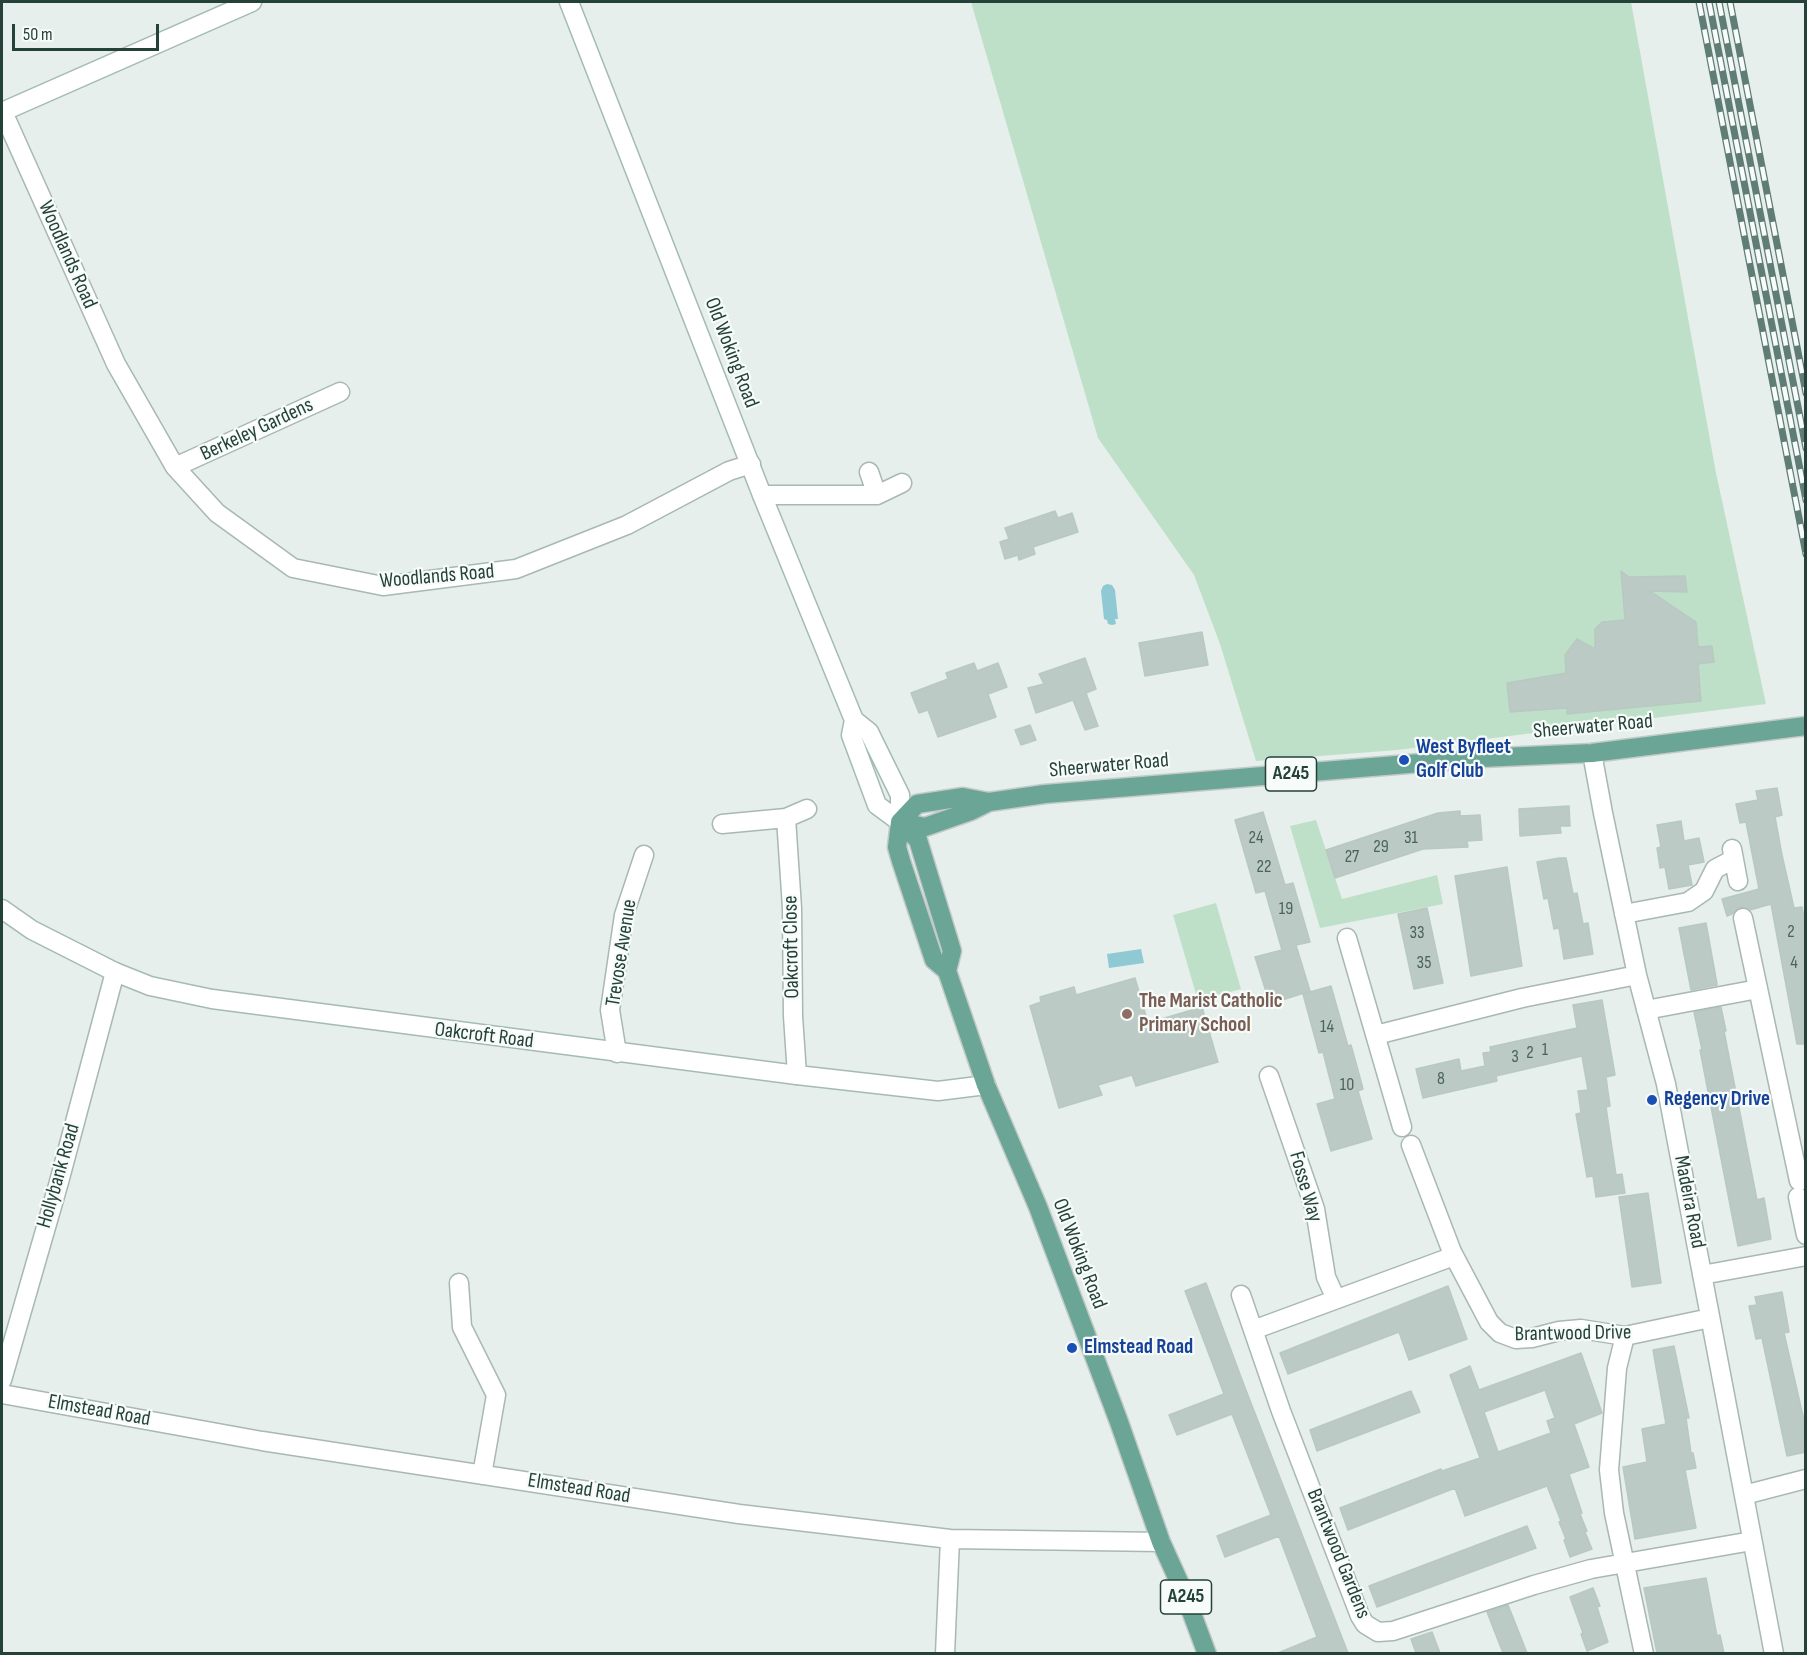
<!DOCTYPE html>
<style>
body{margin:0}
#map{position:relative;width:1807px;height:1655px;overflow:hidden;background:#e6efeb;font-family:"Sofia Sans Condensed",sans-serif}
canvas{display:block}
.frame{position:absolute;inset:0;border:3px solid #24423a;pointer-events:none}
.scale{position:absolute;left:12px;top:24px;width:147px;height:27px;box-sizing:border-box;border:3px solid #24423a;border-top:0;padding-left:8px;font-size:18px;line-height:21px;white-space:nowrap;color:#24423a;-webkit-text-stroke:4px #f7fbf9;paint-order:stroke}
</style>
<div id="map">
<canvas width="1807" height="1655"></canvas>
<div class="frame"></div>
<div class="scale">50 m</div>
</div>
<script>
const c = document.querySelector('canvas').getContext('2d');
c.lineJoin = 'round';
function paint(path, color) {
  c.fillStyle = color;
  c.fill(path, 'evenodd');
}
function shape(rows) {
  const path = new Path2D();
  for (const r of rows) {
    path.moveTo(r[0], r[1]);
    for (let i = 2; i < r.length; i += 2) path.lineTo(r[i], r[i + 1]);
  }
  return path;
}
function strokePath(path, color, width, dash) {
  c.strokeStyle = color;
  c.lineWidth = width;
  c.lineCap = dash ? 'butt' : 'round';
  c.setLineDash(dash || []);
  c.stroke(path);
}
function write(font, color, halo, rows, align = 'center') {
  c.font = font + ' "Sofia Sans Condensed",sans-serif';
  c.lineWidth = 4.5;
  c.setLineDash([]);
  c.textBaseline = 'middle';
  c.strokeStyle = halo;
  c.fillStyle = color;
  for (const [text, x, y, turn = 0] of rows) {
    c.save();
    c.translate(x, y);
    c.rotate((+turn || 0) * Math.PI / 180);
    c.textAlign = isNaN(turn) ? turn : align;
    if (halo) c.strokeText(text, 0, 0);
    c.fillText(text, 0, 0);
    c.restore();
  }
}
paint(shape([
 [971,2,1631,2,1716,473,1766,704,1397,750,1256,761,1220,644,1194,575,1098,438],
 [1316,820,1342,899,1437,875,1443,904,1320,928,1290,826],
 [1216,903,1241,989,1198,1001,1173,915]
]), '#bfe0c8');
paint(shape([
 [1107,584,1112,585,1115,590,1118,619,1115,619,1116,624,1112,625,1108,624,1107,620,1104,619,1101,591,1103,586],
 [1141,949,1144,963,1109,968,1107,954]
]), '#8ec9d4');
const building = shape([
 [1055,511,1058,518,1072,513,1078,532,1033,547,1035,554,1019,560,1018,555,1005,559,1000,542,1009,539,1005,528,1055,511],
 [1621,571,1629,577,1685,576,1687,592,1650,591,1696,622,1698,647,1712,646,1714,662,1698,664,1701,701,1567,714,1567,708,1510,712,1507,683,1566,673,1565,655,1577,639,1595,649,1595,629,1602,622,1625,620,1621,571],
 [1202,632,1208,665,1145,676,1139,643,1202,632],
 [1085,658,1096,689,1086,693,1098,726,1085,730,1073,700,1036,713,1028,688,1044,684,1039,674,1085,658],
 [974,663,977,671,998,663,1007,687,988,694,996,717,938,737,928,710,919,713,911,693,948,679,946,673,974,663],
 [1030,725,1036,740,1021,745,1015,730,1030,725],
 [1777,788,1782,815,1775,817,1782,855,1794,908,1802,907,1806,927,1806,1044,1797,1044,1771,904,1750,910,1740,907,1732,914,1727,916,1722,899,1759,889,1746,822,1740,823,1736,804,1758,800,1756,791,1777,788],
 [1569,806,1570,826,1560,826,1561,833,1520,836,1519,809,1569,806],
 [1460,811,1460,816,1480,815,1482,840,1467,841,1468,847,1423,849,1335,878,1326,850,1438,813,1460,811],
 [1263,812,1285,885,1293,883,1310,942,1296,945,1310,991,1270,1004,1255,957,1282,950,1265,891,1256,893,1235,820,1263,812],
 [1681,821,1684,841,1699,838,1704,862,1688,865,1692,885,1669,889,1665,867,1660,868,1657,848,1661,847,1657,825,1681,821],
 [1559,858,1566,858,1573,894,1577,893,1583,924,1588,923,1593,954,1564,959,1559,928,1554,929,1548,898,1544,899,1537,862,1559,858],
 [1507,867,1522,966,1471,976,1455,876,1507,867],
 [1427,908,1443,983,1414,989,1398,914,1427,908],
 [1706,923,1717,984,1717,985,1691,990,1679,928,1706,923],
 [1135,978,1148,1023,1202,1007,1218,1062,1136,1086,1132,1075,1098,1085,1102,1095,1059,1108,1030,1006,1041,1002,1040,997,1074,987,1076,995,1135,978],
 [1331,986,1348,1046,1351,1045,1359,1074,1363,1089,1358,1091,1372,1139,1331,1151,1317,1104,1335,1099,1323,1052,1319,1053,1303,994,1331,986],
 [1602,1000,1615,1075,1606,1077,1610,1106,1606,1107,1616,1175,1622,1174,1625,1193,1596,1197,1593,1176,1587,1177,1576,1114,1581,1113,1578,1091,1588,1090,1582,1056,1496,1076,1497,1081,1423,1098,1416,1069,1459,1059,1461,1071,1485,1066,1483,1053,1491,1052,1490,1047,1577,1028,1573,1005,1602,1000],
 [1721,1007,1726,1031,1724,1031,1757,1200,1764,1198,1771,1239,1738,1246,1700,1050,1702,1050,1694,1012,1721,1007],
 [1648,1193,1661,1283,1632,1287,1619,1197,1648,1193],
 [1206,1283,1244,1385,1348,1653,1278,1653,1317,1637,1279,1536,1225,1557,1217,1536,1271,1515,1232,1414,1177,1435,1169,1415,1224,1394,1185,1291,1206,1283],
 [1448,1286,1467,1339,1409,1360,1399,1332,1288,1374,1280,1353,1448,1286],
 [1782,1292,1789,1332,1784,1333,1806,1429,1806,1452,1787,1456,1762,1338,1756,1339,1749,1306,1757,1305,1755,1297,1782,1292],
 [1674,1346,1689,1418,1686,1418,1691,1453,1693,1453,1696,1468,1685,1470,1696,1528,1635,1539,1623,1467,1647,1462,1642,1429,1666,1424,1653,1350,1674,1346],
 [1581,1353,1602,1413,1574,1424,1589,1467,1569,1474,1582,1513,1580,1514,1587,1531,1585,1532,1592,1549,1570,1557,1564,1540,1566,1539,1559,1522,1561,1521,1547,1486,1465,1516,1455,1488,1348,1530,1340,1508,1441,1469,1442,1471,1480,1458,1450,1375,1470,1366,1479,1390,1581,1353],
 [1545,1390,1555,1418,1547,1421,1551,1433,1498,1452,1484,1412,1545,1390],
 [1411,1391,1420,1412,1317,1451,1310,1430,1411,1391],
 [1527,1526,1536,1548,1377,1607,1369,1586,1527,1526],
 [1706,1578,1717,1636,1720,1635,1724,1653,1657,1653,1644,1588,1706,1578],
 [1593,1588,1600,1606,1597,1607,1608,1642,1587,1651,1581,1634,1583,1633,1570,1597,1593,1588],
 [1508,1605,1514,1620,1527,1653,1503,1653,1487,1612,1508,1605],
 [1432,1632,1440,1653,1416,1653,1411,1639,1432,1632]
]);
paint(building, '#bbcac4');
strokePath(building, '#b8c9c2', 1.5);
const street = shape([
 [3,112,116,364,175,467,217,513,293,568,383,586,516,569,627,525,729,471,751,464],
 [175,467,340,392],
 [869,472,877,495],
 [762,495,877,495,902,483],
 [1592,753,1603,813,1637,975,1666,1084,1774,1654],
 [786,818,792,908,793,1016,797,1075],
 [722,824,786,818,807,809],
 [1732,849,1738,881],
 [1624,914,1688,902,1704,891,1715,869,1734,859],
 [1743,918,1799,1181],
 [1347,938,1402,1127],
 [1646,1010,1758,989],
 [1376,1035,1522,998,1637,975],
 [617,1053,610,1010,624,915,644,855],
 [1269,1076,1315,1209,1326,1277,1336,1299],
 [1411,1145,1452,1252,1489,1322,1500,1333,1516,1339,1532,1338,1559,1331,1581,1329,1625,1336,1710,1318],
 [1798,1197,1806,1235],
 [1702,1275,1806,1256],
 [459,1283,462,1327,496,1395,482,1475],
 [1241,1295,1281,1411,1360,1616,1365,1624,1378,1632,1393,1631,1534,1585,1591,1569,1752,1541],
 [1253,1330,1454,1256],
 [1625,1336,1617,1368,1609,1470,1614,1513,1644,1654],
 [2,1380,59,1182,115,972],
 [2,1394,262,1441,739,1514,950,1539,1161,1542],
 [1744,1495,1806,1479],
 [945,1654,950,1539]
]);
const secondary = shape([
 [569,2,762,495,854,720,869,732,900,795,900,822],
 [2,112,252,2],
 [854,720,851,735,877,805,900,822],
 [2,909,32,930,115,972,150,986,212,999,797,1075,938,1091,986,1085]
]);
const primary = shape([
 [900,822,917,804,963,797,989,802,1045,794,1481,758,1592,753,1806,726],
 [900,822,897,847,901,861,934,960,947,971,986,1085,1038,1207,1119,1422,1161,1542,1185,1595,1207,1654],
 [900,822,918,840,952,951,947,971],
 [901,822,925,827,971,811,989,802]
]);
strokePath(street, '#a8b8b2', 21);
strokePath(secondary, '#a4bbb3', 21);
strokePath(primary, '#c2cac8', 21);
strokePath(street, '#fff', 18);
strokePath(secondary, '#fff', 18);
strokePath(primary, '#6aa596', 18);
const rail = shape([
 [1699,2,1806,554],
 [1709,2,1806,500],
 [1719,2,1806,448],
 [1730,2,1806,393]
]);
strokePath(rail, '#5f7d75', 7);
strokePath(rail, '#f7fbf9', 4.5, [14]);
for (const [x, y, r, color] of [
 [1404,760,6,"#1a4fb4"],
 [1127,1014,6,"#8d6e63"],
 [1652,1100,6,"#1a4fb4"],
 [1072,1348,6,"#1a4fb4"]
]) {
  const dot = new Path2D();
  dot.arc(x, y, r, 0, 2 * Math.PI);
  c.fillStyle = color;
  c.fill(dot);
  strokePath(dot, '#f7fbf9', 2);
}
write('18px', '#4a645c', null, [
 ["24",1256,838],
 ["31",1411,838],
 ["29",1381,847],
 ["27",1352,857],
 ["22",1264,867],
 ["19",1286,909],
 ["2",1791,932],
 ["33",1417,933],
 ["35",1424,963],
 ["4",1794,963],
 ["14",1327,1027],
 ["1",1545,1050],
 ["2",1530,1053],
 ["3",1515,1057],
 ["8",1441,1079],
 ["10",1347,1085]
]);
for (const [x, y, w] of [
 [1291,774,51],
 [1186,1597,51]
]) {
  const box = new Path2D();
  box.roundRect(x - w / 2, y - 17, w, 34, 4.5);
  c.fillStyle = '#f7fbf9';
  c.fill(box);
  strokePath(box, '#24423a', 1.5);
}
write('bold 20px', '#24423a', null, [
 ["A245",1291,774],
 ["A245",1186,1597]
]);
write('21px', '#24423a', '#f7fbf9', [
 ["Woodlands Road",67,255,66],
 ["Old Woking Road",731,353,69],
 ["Berkeley Gardens",257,430,-25],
 ["Woodlands Road",437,577,-5],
 ["Sheerwater Road",1593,727,-5],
 ["Sheerwater Road",1109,766,-5],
 ["Oakcroft Close",792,947,-91],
 ["Trevose Avenue",622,953,-81],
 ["Oakcroft Road",484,1036,7],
 ["Hollybank Road",59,1176,-74],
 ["Fosse Way",1305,1187,74],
 ["Madeira Road",1689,1202,79],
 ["Old Woking Road",1079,1254,69],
 ["Brantwood Drive",1573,1334,-1],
 ["Elmstead Road",99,1411,10],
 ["Elmstead Road",579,1489,9],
 ["Brantwood Gardens",1338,1554,68]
]);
write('bold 21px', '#164399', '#f7fbf9', [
 ["West Byfleet",1416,748],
 ["Golf Club",1416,772],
 ["Regency Drive",1664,1100],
 ["Elmstead Road",1084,1348]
], 'left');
write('bold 21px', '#785e54', '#f7fbf9', [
 ["The Marist Catholic",1139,1002],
 ["Primary School",1139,1026]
], 'left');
</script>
